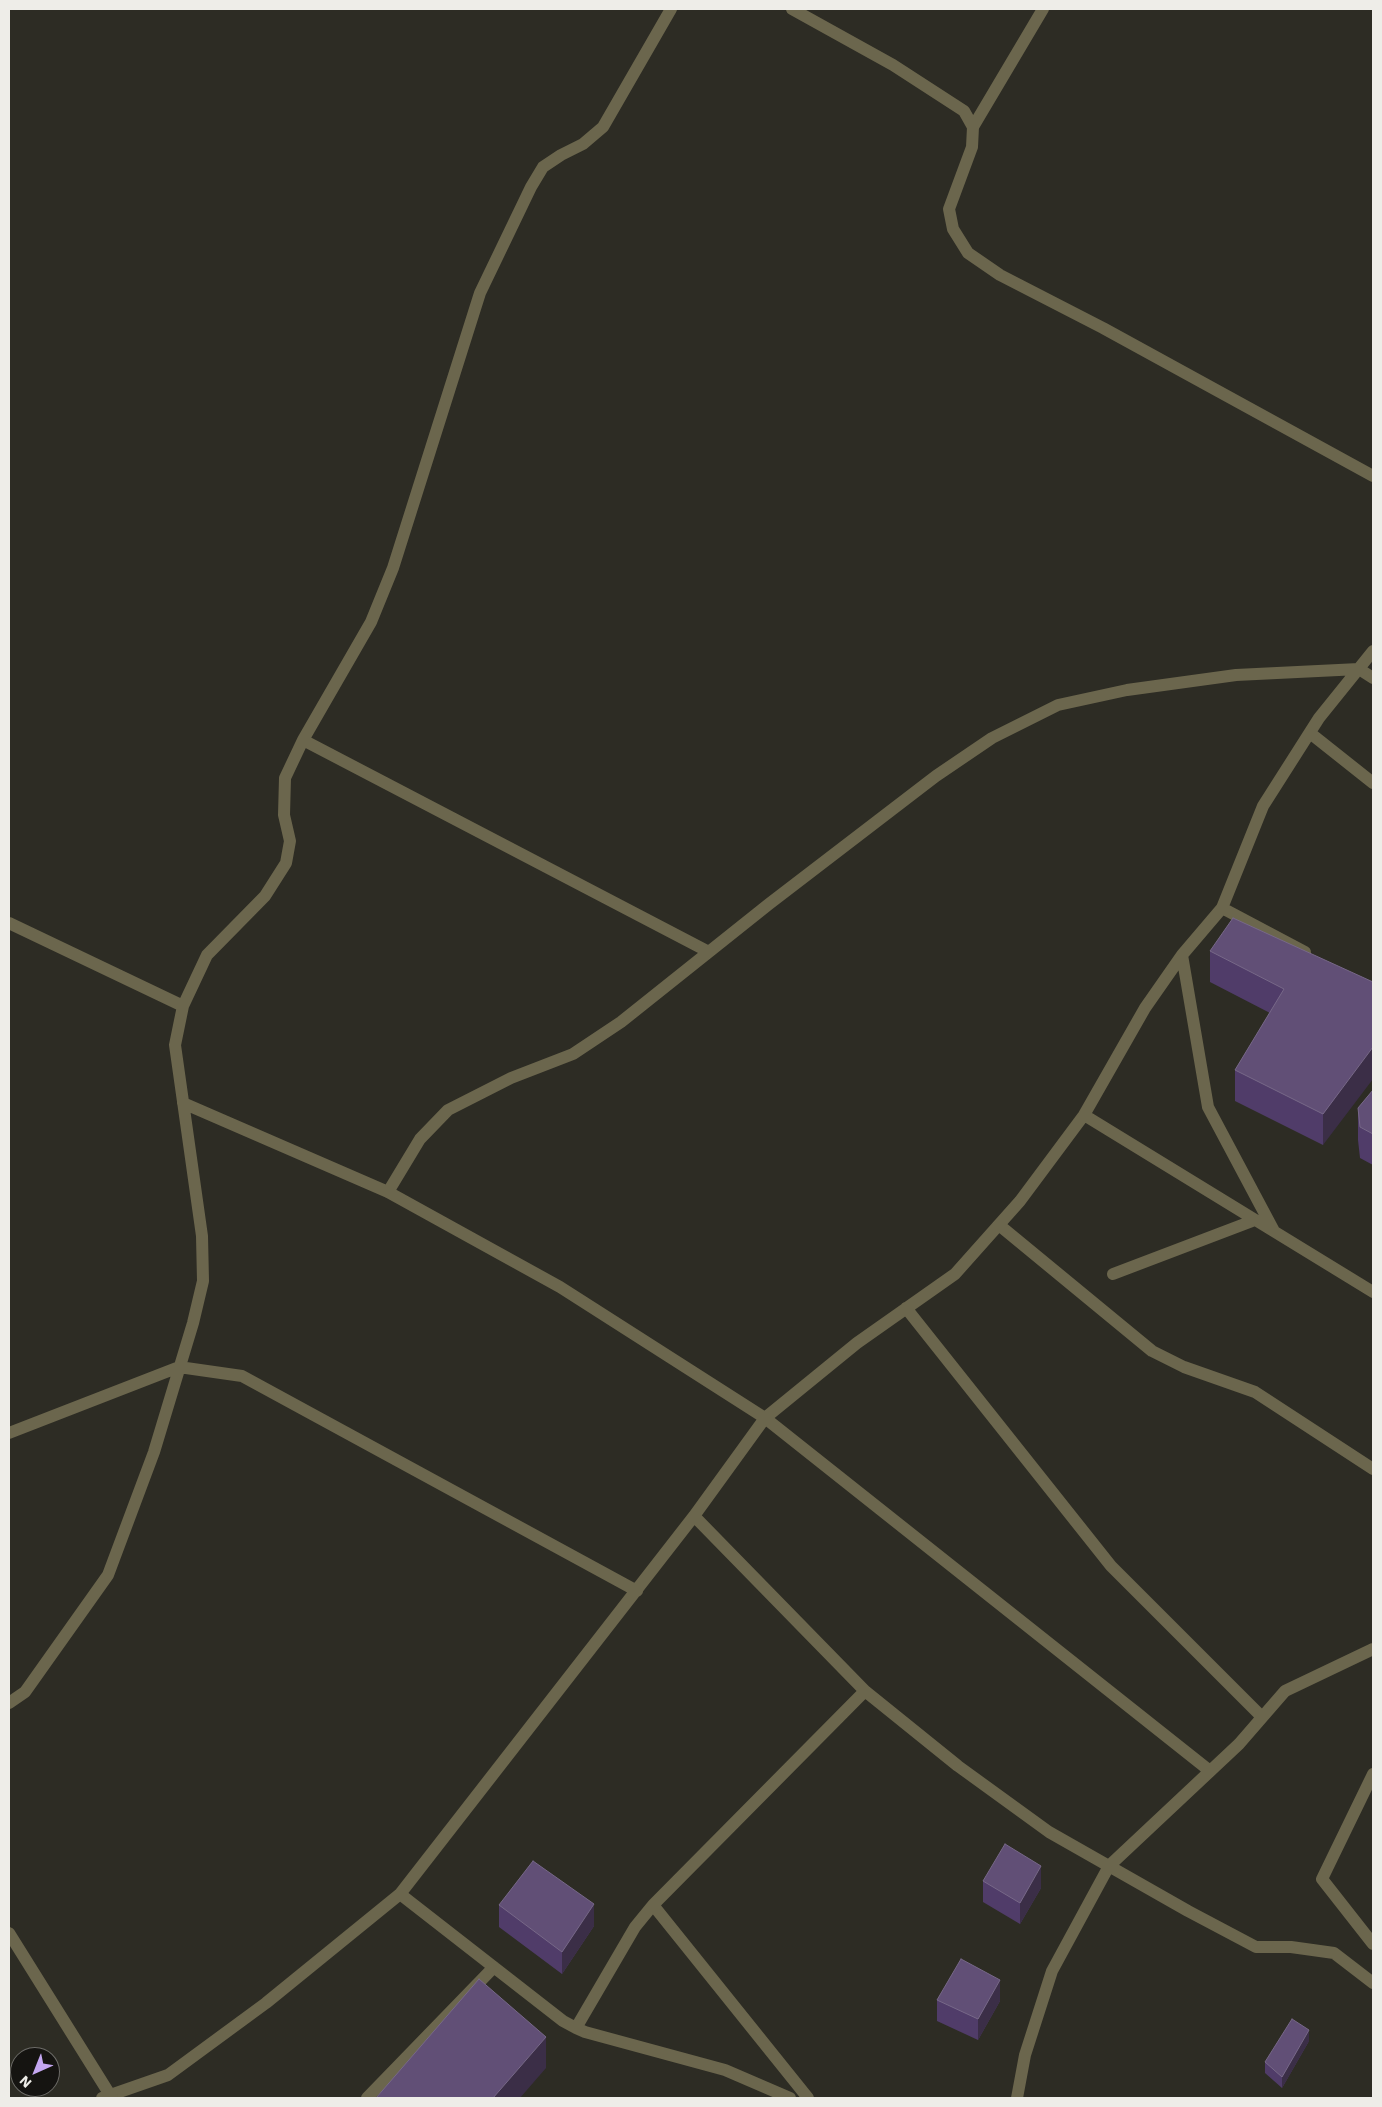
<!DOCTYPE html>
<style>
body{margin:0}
#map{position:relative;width:1382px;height:2107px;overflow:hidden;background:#2d2c24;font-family:"Work Sans",sans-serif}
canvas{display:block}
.frame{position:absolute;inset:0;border:10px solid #eeede8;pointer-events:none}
.north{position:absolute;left:10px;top:2047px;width:50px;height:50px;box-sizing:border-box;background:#151411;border:1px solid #6c6b67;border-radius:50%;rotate:224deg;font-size:14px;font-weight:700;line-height:20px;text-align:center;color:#eeede8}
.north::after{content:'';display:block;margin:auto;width:18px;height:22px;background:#c4a7f1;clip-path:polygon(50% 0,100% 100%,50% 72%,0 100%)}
</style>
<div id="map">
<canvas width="1382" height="2107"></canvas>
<div class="frame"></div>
<div class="north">N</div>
</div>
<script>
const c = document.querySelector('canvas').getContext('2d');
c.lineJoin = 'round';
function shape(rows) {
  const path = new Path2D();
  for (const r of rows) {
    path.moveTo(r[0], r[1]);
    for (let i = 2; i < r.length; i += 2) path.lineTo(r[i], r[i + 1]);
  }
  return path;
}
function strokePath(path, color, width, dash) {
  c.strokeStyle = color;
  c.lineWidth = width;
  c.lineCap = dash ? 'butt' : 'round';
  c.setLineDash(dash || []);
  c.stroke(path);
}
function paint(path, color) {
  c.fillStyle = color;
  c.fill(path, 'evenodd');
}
strokePath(shape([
 [792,9,893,65,964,111,973,127,972,147,949,209,953,229,968,253,1000,275,1103,328,1373,476],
 [973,127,1043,9],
 [1310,733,1373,783],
 [303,740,709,952],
 [1222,908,1305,952],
 [9,923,183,1006],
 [1182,955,1208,1107,1274,1231],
 [183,1103,388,1192,560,1287,765,1418,1210,1771],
 [1084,1115,1373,1292],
 [388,1192,420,1139,448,1110,511,1078,573,1054,621,1022,769,904,936,776,992,738,1058,705,1127,690,1236,675,1359,669,1373,678],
 [999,1225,1152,1351,1184,1367,1255,1392,1373,1469],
 [1113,1274,1255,1220],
 [906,1308,1111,1566,1262,1717],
 [9,1433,179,1367,242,1376,637,1591],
 [694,1516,865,1691,958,1766,1049,1832,1188,1911,1256,1947,1291,1947,1334,1953,1373,1983],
 [9,1703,25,1692,108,1575,154,1452,193,1323,203,1281,202,1236,175,1045,183,1006,207,955,265,896,286,863,290,841,284,815,285,778,303,740,371,622,393,568,480,293,531,187,543,167,561,155,583,144,603,127,671,9],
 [1373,1774,1322,1879,1373,1944],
 [400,1894,563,2021,576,2028,585,2032,725,2070,790,2098],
 [653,1905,808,2098],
 [576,2028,635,1927,653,1905,865,1691],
 [102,2098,168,2075,266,2003,400,1894,694,1516,765,1418,857,1343,955,1274,1020,1201,1084,1115,1145,1008,1182,955,1222,908,1263,806,1319,718,1373,651],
 [367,2098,494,1967],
 [1017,2098,1025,2055,1052,1971,1109,1866,1239,1744,1285,1691,1373,1649]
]), '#6b664d', 12);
strokePath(shape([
 [9,1933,112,2098]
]), '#6b664d', 12);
paint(shape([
 [1210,951,1373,982,1323,1145,1235,1101,1235,1070,1270,1013,1210,982],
 [1373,1090,1373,1165,1360,1158,1358,1140,1358,1108],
 [983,1881,1041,1888,1020,1924,983,1902],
 [499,1905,594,1926,562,1974,499,1927],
 [937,2000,1000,2001,978,2040,937,2021],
 [1309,2041,1282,2088,1265,2073,1265,2062]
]), '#503c69');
paint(shape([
 [1373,1047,1373,1079,1323,1145,1323,1114],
 [1041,1866,1041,1888,1020,1924,1020,1903],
 [594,1904,594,1926,562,1974,562,1952],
 [1000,1980,1000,2001,978,2040,978,2019],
 [1309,2030,1309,2041,1282,2088,1282,2077],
 [546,2037,546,2068,520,2098,493,2098]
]), '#3b2e47');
const building = shape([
 [1233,918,1373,982,1373,1047,1323,1114,1235,1070,1284,989,1210,951,1233,918],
 [1373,1090,1373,1134,1360,1127,1358,1108,1373,1090],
 [1005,1844,1041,1866,1020,1903,983,1881,1005,1844],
 [533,1861,594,1904,562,1952,499,1905,533,1861],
 [961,1959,1000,1980,978,2019,937,2000,961,1959],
 [479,1979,546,2037,493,2098,376,2098,479,1979],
 [1292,2019,1309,2030,1282,2077,1265,2062,1292,2019]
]);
paint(building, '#614f76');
strokePath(building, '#776888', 1);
</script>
